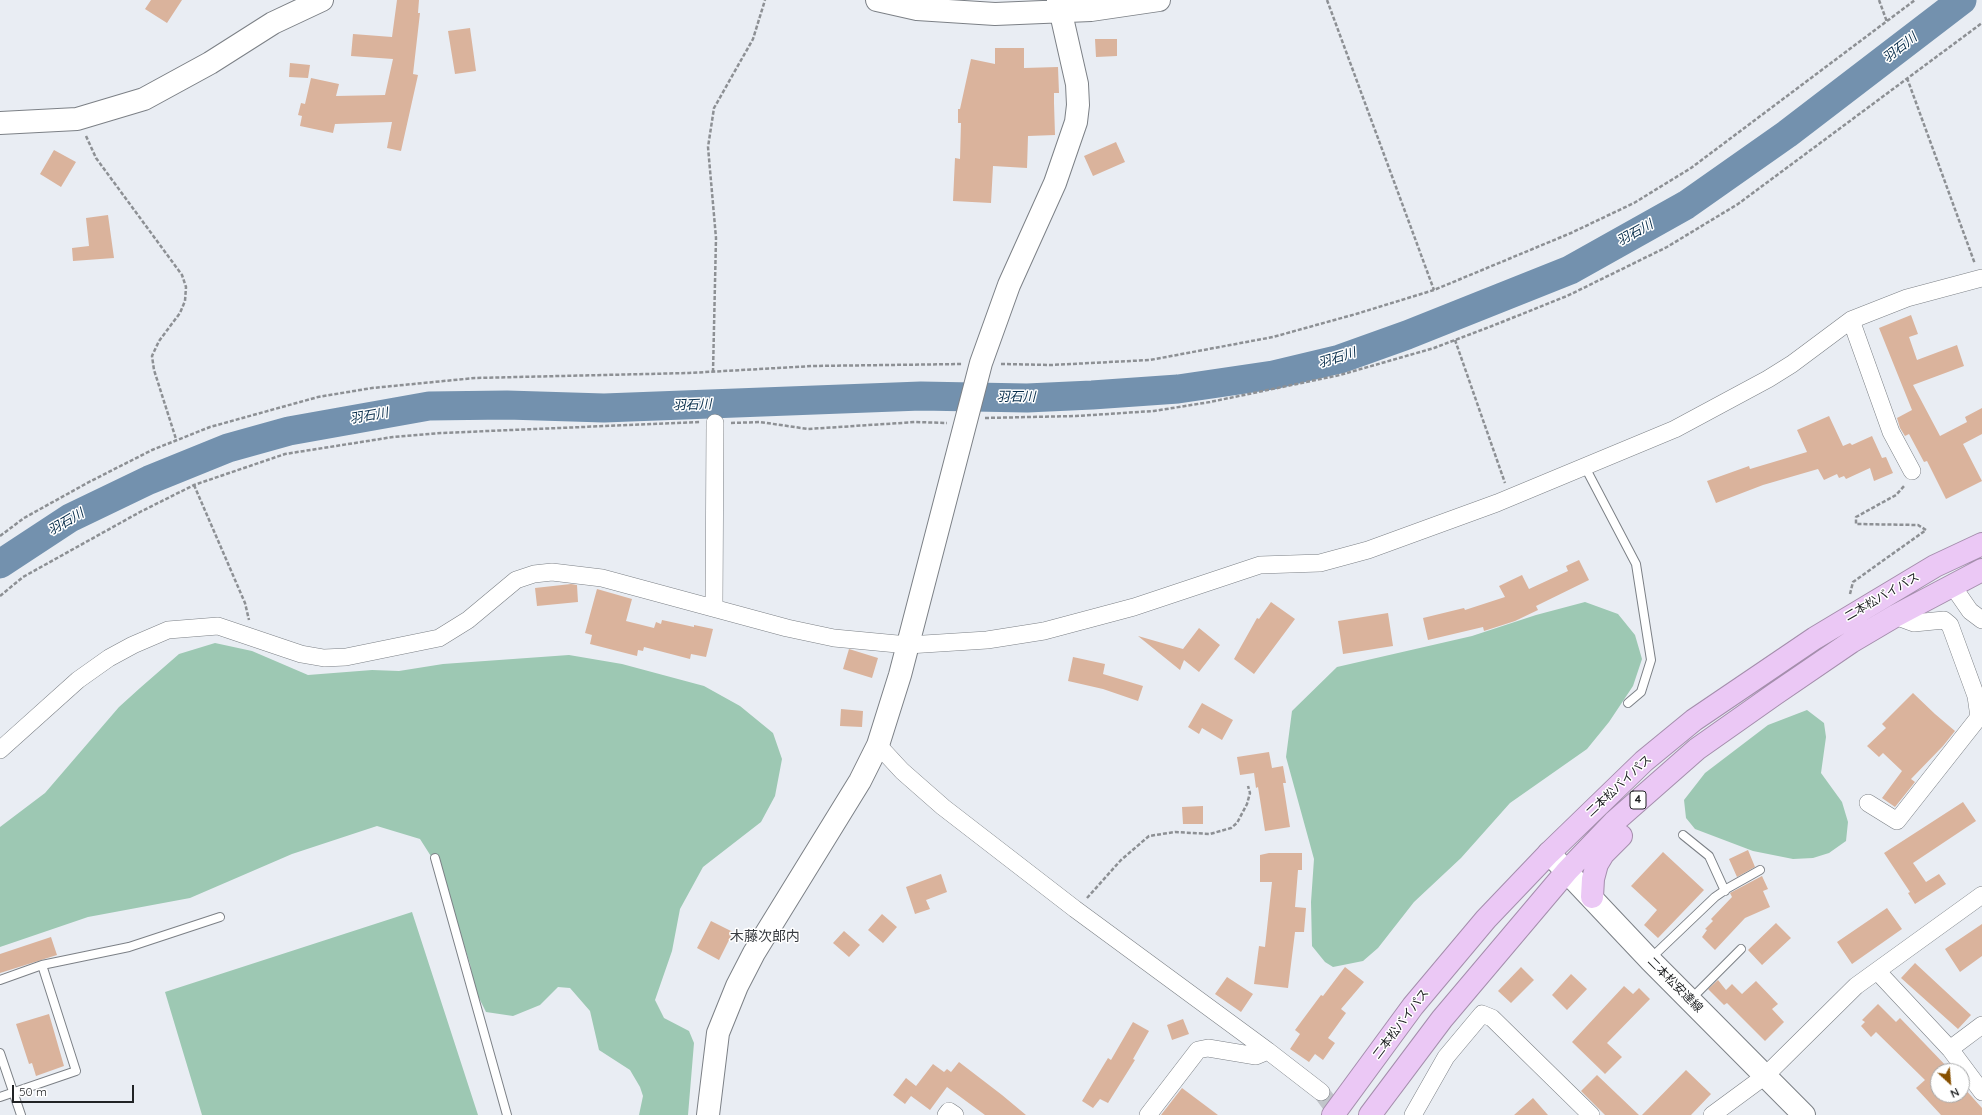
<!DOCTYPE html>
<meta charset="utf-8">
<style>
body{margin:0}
#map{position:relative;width:1982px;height:1115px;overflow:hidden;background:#e9edf3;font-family:Quicksand,sans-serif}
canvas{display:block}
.north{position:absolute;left:1930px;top:1063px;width:40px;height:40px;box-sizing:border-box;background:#fff;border:1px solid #a6a7a8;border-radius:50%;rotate:154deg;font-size:11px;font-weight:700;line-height:16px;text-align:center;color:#212325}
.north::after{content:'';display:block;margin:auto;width:14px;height:18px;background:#875000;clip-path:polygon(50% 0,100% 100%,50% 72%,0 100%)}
.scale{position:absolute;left:12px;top:1085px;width:122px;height:18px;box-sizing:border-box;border:2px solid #212325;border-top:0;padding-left:5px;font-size:12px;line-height:14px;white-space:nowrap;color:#212325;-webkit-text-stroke:3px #fff;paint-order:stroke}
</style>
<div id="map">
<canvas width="1982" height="1115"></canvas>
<div class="north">N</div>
<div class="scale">50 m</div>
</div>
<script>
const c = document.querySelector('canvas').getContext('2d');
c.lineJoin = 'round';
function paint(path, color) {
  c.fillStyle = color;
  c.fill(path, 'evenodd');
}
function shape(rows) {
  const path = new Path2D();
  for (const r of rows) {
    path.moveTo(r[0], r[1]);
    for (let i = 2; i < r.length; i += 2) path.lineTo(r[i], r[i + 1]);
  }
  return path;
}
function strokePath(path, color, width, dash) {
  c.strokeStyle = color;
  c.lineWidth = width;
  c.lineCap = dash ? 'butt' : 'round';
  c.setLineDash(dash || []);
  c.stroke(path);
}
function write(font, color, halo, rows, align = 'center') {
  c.font = font + ' Quicksand,"Noto Sans JP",sans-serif';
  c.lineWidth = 3;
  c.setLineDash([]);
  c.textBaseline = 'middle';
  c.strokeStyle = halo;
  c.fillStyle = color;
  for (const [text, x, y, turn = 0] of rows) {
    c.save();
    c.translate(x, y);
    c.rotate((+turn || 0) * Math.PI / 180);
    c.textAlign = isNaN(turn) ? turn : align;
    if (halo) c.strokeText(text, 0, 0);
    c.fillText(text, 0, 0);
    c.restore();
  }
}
paint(shape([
 [1585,602,1618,614,1635,635,1642,659,1633,686,1609,722,1587,749,1510,803,1461,858,1414,902,1378,948,1363,961,1333,967,1325,962,1312,946,1311,902,1314,859,1286,757,1292,711,1337,667,1472,636,1536,615],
 [215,643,252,651,308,675,372,670,399,671,443,664,569,655,622,664,704,686,740,706,773,733,782,759,775,796,761,822,703,867,680,909,672,951,655,1000,664,1018,689,1031,694,1043,688,1115,639,1115,643,1096,640,1087,630,1070,599,1050,590,1011,570,988,558,987,540,1005,513,1016,486,1012,475,990,470,964,441,872,420,839,377,826,292,854,190,898,88,917,0,947,0,827,45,793,119,707,140,688,179,654],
 [1807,710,1824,723,1826,737,1821,773,1842,802,1848,822,1846,841,1829,853,1813,858,1793,859,1753,851,1695,829,1686,818,1684,800,1705,773,1768,725],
 [412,912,478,1115,202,1115,165,992]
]), '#9dc8b3');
strokePath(shape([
 [0,564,70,518,149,480,228,448,289,431,429,406,507,405,604,408,921,396,1027,398,1092,395,1178,389,1273,375,1340,359,1407,335,1570,270,1686,205,1787,134,1962,0]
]), '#7391ae', 29);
paint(shape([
 [151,0,182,0,167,23,145,9],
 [397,0,419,0,418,13,420,13,413,74,418,75,401,151,387,148,392,122,335,124,333,133,300,126,302,116,298,115,301,103,305,104,311,78,339,84,336,96,385,95,393,59,351,56,353,34,392,37],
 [470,28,476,71,455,74,448,31],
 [1095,39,1117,39,1117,56,1096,57],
 [995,48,1024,48,1024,68,1058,67,1059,93,1054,93,1054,103,1055,135,1028,136,1027,168,993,166,991,203,953,201,955,158,960,159,961,123,958,123,958,109,960,109,971,59,995,64],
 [290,63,310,65,308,78,289,77],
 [1116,142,1125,162,1093,176,1084,156],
 [54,150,76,162,61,187,40,174],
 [108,215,114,258,73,261,72,248,89,246,86,218],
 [1911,315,1918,334,1909,337,1917,360,1957,345,1964,366,1913,385,1940,436,1967,422,1965,417,1982,408,1982,434,1963,444,1982,481,1946,499,1927,461,1924,462,1909,434,1905,436,1900,428,1897,418,1912,410,1879,328],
 [1829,416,1843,446,1850,443,1852,445,1872,436,1882,458,1886,457,1893,473,1874,481,1870,468,1846,479,1844,476,1839,478,1837,474,1824,480,1818,469,1763,485,1716,503,1707,481,1749,466,1750,469,1807,452,1797,430],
 [1579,560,1589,580,1536,606,1538,610,1515,621,1484,631,1483,627,1428,640,1423,618,1464,608,1465,610,1505,597,1499,586,1522,575,1529,589,1568,571,1566,566],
 [571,584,577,585,578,602,537,606,535,588],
 [597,589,632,599,626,621,654,628,656,622,661,624,662,620,694,627,694,625,713,629,706,657,691,654,690,659,644,647,643,651,638,650,637,656,590,644,592,635,585,633],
 [1271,602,1295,619,1254,674,1234,659,1257,618,1259,619],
 [1388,613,1393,646,1343,654,1338,621],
 [1199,628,1220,645,1199,672,1184,660,1180,670,1138,636,1183,649],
 [849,649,878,658,872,678,843,669],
 [1073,657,1105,664,1103,674,1143,686,1138,701,1103,689,1068,681],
 [1913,693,1935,714,1955,731,1943,746,1911,779,1915,782,1895,807,1882,798,1902,771,1883,753,1879,757,1867,746,1886,728,1882,724],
 [1202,703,1233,720,1222,740,1202,728,1199,734,1188,727],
 [841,709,863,711,862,727,840,726],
 [1269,752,1272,768,1283,766,1286,783,1283,783,1290,827,1265,831,1258,787,1256,788,1254,773,1240,775,1237,757],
 [1963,802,1976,821,1913,863,1926,882,1939,874,1946,884,1915,904,1908,893,1910,892,1884,853],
 [1203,806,1203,824,1183,824,1182,807],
 [1748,850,1755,867,1737,877,1729,859],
 [1663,852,1704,890,1658,938,1644,925,1657,910,1631,886],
 [1269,853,1302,853,1302,870,1298,870,1295,907,1306,908,1304,932,1295,932,1288,988,1254,984,1259,946,1265,947,1272,882,1260,882,1260,855],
 [941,874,947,892,926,900,930,909,915,914,906,887],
 [1762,876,1768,889,1763,891,1770,907,1745,918,1715,950,1702,937,1707,930,1705,929,1713,921,1711,919,1732,897,1730,893],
 [1887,908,1902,929,1852,964,1837,942],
 [882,914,897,927,883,943,868,930],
 [711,921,733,932,719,960,697,948],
 [1776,923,1791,938,1762,965,1748,950],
 [1982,924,1982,956,1960,972,1945,949],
 [844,931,860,945,849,957,833,943],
 [51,937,57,955,0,973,0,954],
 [1915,963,1971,1015,1958,1029,1901,978],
 [1345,967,1364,982,1341,1009,1346,1013,1328,1038,1335,1043,1323,1060,1315,1054,1309,1062,1290,1049,1300,1034,1295,1030,1321,995,1323,996],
 [1521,967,1534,980,1511,1003,1498,991],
 [1571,974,1587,989,1567,1010,1552,995],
 [1227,977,1253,994,1241,1012,1215,994],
 [1718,980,1726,990,1732,984,1742,994,1756,981,1778,1004,1772,1009,1784,1022,1765,1041,1727,1003,1724,1005,1708,989],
 [1624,986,1633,994,1639,988,1650,999,1607,1043,1622,1057,1605,1074,1572,1042],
 [1878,1004,1896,1022,1900,1018,1951,1071,1938,1071,1938,1095,1962,1095,1962,1083,1965,1087,1964,1088,1982,1108,1982,1115,1941,1115,1916,1088,1925,1080,1876,1032,1871,1037,1861,1026,1865,1022,1862,1020],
 [49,1014,64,1066,36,1076,32,1063,29,1064,16,1024],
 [1183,1019,1189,1034,1172,1040,1167,1025],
 [1133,1022,1149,1031,1133,1059,1135,1060,1108,1103,1100,1099,1093,1108,1082,1101,1108,1058,1111,1060],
 [959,1062,1002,1095,1026,1115,985,1115,947,1087,930,1110,911,1096,905,1104,893,1095,906,1078,916,1086,933,1064,944,1072,947,1069,951,1072],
 [1686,1070,1711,1094,1691,1115,1642,1115],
 [1597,1075,1639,1115,1605,1115,1581,1091],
 [1182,1088,1218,1115,1161,1115],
 [1533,1098,1548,1115,1514,1115]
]), '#dab39c');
strokePath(shape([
 [1321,1092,1338,1115]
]), '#c1c5ca', 17, [17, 8]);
const lane = shape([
 [1585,467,1636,564,1651,660,1641,692,1628,703],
 [1683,835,1709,856,1725,891],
 [435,858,507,1115],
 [1650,959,1715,897,1728,888,1760,870],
 [0,980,42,965,129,947,220,917],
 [1691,999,1741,949],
 [0,1053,21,1115],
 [0,1097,76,1071,42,965]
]);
const street = shape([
 [1851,320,1891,432,1912,471],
 [1952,585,1970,611,1982,620],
 [714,608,715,423],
 [878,745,902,771,943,807,1075,909,1268,1051,1321,1092],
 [0,750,78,680,109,658,133,645,168,630,218,626,301,654,324,658,346,657,439,638,468,620,516,580,534,574,552,572,602,578,787,628,834,638,908,645,987,640,1044,631,1134,607,1260,565,1320,563,1368,550,1497,503,1675,429,1768,379,1792,364,1851,320,1907,298,1982,278],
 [1868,803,1897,821,1979,717,1976,696,1950,625,1944,620,1914,623,1895,616],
 [1877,971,1950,1049,1982,1092],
 [1950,1049,1982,1025],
 [946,1115,949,1111,955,1115],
 [1148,1115,1198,1050,1208,1048,1256,1056,1268,1051],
 [1413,1115,1446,1057,1482,1014,1492,1018,1591,1115],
 [1712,1115,1765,1076,1856,986,1982,895]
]);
const secondary = shape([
 [877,0,917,9,995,14,1091,10,1159,0],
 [0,123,77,119,144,99,210,63,273,23,322,0],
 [1549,853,1650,960,1804,1115],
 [708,1115,718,1033,737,986,754,953,860,781,878,745,900,675,981,363,1009,285,1055,183,1076,122,1078,105,1077,84,1058,0]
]);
const highway = shape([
 [1592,897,1593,879,1597,864,1603,854,1621,836],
 [1333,1115,1413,1006,1486,919,1549,853,1644,761,1694,720,1815,638,1935,566,1982,544],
 [1370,1115,1442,1019,1567,871,1614,822,1697,749,1775,694,1851,642,1895,616,1982,570]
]);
strokePath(lane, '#7c8086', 10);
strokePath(street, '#7c8086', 18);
strokePath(secondary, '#7c8086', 24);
strokePath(highway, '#a48eac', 24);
strokePath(shape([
 [1327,0,1434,290],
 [1879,0,1887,22],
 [1907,78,1975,264],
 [86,136,96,158,182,275,186,287,185,301,180,313,159,341,152,356,154,370,176,439],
 [1455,340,1505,483],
 [1001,364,1051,365,1150,360,1273,337,1356,314,1434,290,1571,233,1634,203,1691,168,1915,0],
 [713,372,716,238,708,147,714,108,753,39,765,0],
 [985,418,1076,416,1154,411,1210,402,1340,375,1434,348,1492,326,1567,296,1667,247,1738,204,1982,23],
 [731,423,760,422,808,429,916,422,947,423],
 [194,485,245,603,249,620],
 [0,536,24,518,89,482,152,450,210,427,318,397,372,388,475,378,689,373,813,366,962,364],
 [1850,594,1853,582,1926,530,1918,525,1856,524,1856,517,1896,495,1905,485],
 [0,596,23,577,140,512,194,485,285,454,393,437,441,433,700,422],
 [1087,898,1121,860,1149,836,1175,832,1210,834,1231,828,1237,823,1247,804,1250,793,1248,786]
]), '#8d9094', 2.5, [4, 2]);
strokePath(lane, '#fff', 8);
strokePath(street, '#fff', 17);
strokePath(secondary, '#fff', 22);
strokePath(highway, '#ebc8f5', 22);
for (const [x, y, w] of [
 [1638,800,16]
]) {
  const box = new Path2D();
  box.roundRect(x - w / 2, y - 9, w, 18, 3);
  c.fillStyle = '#fff';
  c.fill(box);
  strokePath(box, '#212325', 1);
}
write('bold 11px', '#212325', null, [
 ["4",1638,800]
]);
write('12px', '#212325', '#fff', [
 ["二本松バイパス",1882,597,-30],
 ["二本松バイパス",1619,786,-43],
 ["二本松安達線",1675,985,45],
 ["二本松バイパス",1401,1024,-53]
]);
write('italic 13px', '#062c4a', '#fff', [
 ["羽石川",1900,48,-38],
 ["羽石川",1635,233,-29],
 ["羽石川",1337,358,-17],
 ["羽石川",1016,397],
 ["羽石川",692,405,-2],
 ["羽石川",369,416,-10],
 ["羽石川",66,522,-30]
]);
write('14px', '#383b40', '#fff', [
 ["木藤次郎内",765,937]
]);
</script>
